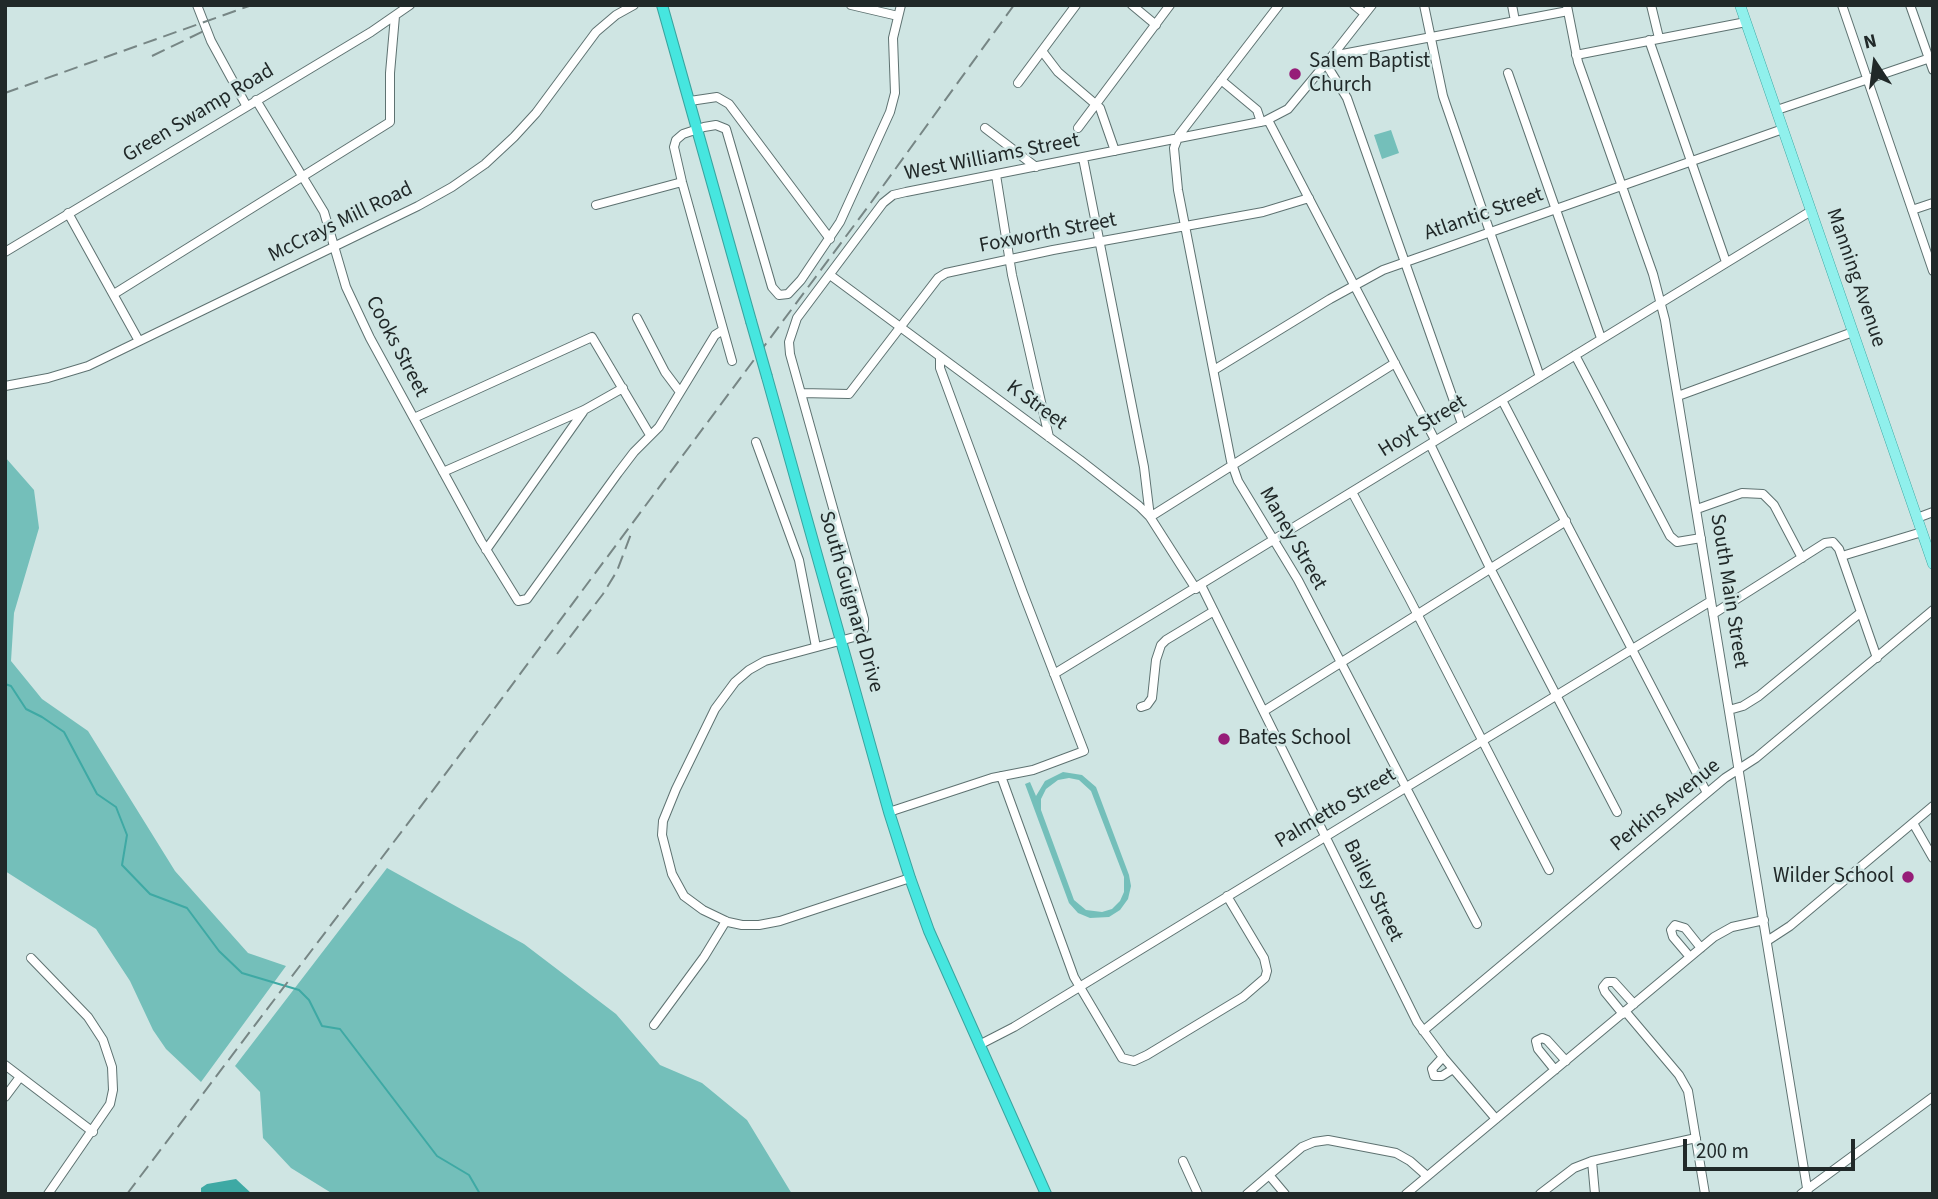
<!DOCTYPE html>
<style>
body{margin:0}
#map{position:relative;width:1938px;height:1199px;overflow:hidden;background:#cfe5e3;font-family:"Source Sans 3",sans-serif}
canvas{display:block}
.frame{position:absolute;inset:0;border:7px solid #212929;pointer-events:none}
.north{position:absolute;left:1840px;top:28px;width:70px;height:70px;-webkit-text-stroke:5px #cfe5e3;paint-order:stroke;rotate:347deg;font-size:19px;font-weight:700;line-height:28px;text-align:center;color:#212929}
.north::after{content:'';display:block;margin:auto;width:24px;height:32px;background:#212929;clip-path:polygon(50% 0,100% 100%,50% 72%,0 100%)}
.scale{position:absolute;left:1683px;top:1139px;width:172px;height:32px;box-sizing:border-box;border:4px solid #212929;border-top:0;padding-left:9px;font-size:21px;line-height:24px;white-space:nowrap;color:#212929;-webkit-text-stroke:5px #cfe5e3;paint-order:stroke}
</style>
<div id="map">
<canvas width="1938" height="1199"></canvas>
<div class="frame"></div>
<div class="north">N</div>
<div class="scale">200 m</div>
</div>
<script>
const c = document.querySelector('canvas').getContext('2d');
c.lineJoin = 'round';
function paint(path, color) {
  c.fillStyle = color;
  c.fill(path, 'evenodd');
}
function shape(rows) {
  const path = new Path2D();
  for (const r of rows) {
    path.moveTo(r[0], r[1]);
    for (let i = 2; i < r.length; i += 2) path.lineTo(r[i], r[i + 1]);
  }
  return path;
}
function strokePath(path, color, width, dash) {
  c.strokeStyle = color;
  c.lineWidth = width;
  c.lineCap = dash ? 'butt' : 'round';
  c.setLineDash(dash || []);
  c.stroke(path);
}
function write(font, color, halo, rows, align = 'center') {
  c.font = font + ' "Source Sans 3",sans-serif';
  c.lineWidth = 5;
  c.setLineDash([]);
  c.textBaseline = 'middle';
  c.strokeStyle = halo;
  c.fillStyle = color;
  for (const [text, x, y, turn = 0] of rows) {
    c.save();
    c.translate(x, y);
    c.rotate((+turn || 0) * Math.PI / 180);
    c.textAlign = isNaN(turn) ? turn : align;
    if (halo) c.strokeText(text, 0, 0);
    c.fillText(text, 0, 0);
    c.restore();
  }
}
paint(shape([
 [1391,130,1399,153,1382,159,1374,135],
 [5,457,34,490,39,528,14,613,11,661,42,699,88,731,175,871,248,953,286,966,201,1082,166,1049,153,1030,130,981,96,929,5,871],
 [1063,772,1082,775,1096,787,1129,875,1131,886,1128,899,1120,910,1109,917,1090,918,1078,913,1069,903,1025,784,1030,782,1036,796,1045,781],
 [1069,778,1079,780,1091,791,1124,877,1124,892,1120,901,1112,909,1102,912,1086,910,1074,900,1041,810,1041,799,1046,789,1058,780],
 [387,868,524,944,616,1014,660,1065,702,1083,747,1120,792,1194,333,1194,291,1168,263,1138,260,1092,235,1066]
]), '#74bfba');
paint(shape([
 [236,1179,252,1194,201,1194,201,1188,207,1184]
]), '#3ea9a4');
strokePath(shape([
 [5,684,11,686,26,709,42,717,64,732,97,794,116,807,127,835,122,865,150,894,187,908,219,951,242,973,299,990,309,1000,322,1026,340,1029,437,1156,469,1175,480,1194]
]), '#3ea9a4', 2);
const minor = shape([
 [197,5,211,41,246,105],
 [851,5,898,16],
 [1132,5,1156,25],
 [1279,5,1179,135,1174,148,1178,190,1231,461,1238,481,1298,580,1477,924],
 [1354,5,1365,14],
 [1424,5,1443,96,1540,377],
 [1512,5,1515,21],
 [1651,5,1659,38],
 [1842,5,1933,271],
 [1910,5,1933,70],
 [1567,6,1578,62,1653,274,1665,320,1808,1194],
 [1649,40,1726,262],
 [1042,51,1058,72,1100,108,1115,151],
 [1576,55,1746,22],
 [1332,56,1372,5],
 [1326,64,1347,98,1462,424],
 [1508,73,1601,338],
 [1221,80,1257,110,1261,122],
 [1018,83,1076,5],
 [256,100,324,212,346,287,370,338,481,541,518,601,527,599,618,473,634,452,659,427,715,335,723,330],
 [690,101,717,97,729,104,830,239],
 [1777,110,1933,57],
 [1268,120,1435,440],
 [985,128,1036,167],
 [1078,128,1170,5],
 [1083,158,1144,467,1150,517],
 [996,175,1012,275,1049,437],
 [596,205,682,182],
 [1912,210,1933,203],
 [68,213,139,341],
 [5,252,371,32,410,5],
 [830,275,1080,460,1139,506,1150,517,1196,589],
 [114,294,390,122,390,73,395,16],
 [637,318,665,372,680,392],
 [1575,355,1670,536,1677,542,1701,538],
 [732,361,682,182,674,147,676,140,683,134,704,127,716,125,726,129,772,287,779,295,788,294,801,280,840,222,890,112,895,93,893,38,901,5],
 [1214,370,1330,299,1383,270,1783,129],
 [5,386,48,378,88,366,418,206,452,187,485,164,514,137,536,113,596,32,616,15,634,5],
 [801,393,849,394,938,278,946,273,1053,250,1263,212,1309,198],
 [1678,396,1853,332],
 [1502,400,1707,793],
 [414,418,592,337,650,435],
 [756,442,799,560,816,647],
 [1430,444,1490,568,1617,812],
 [443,472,584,410,623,388],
 [1352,492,1409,598,1549,870],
 [1697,509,1742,493,1763,494,1774,505,1802,558],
 [1150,517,1395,363],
 [1917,518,1933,512],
 [486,550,583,412],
 [1842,556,1922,532],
 [1201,585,1417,1022,1443,1057,1496,1119],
 [1713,614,1825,543,1833,542,1839,549,1877,658],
 [1054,674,1811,211],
 [1141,707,1147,705,1152,698,1156,660,1161,645,1166,640,1214,611],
 [1729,710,1743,706,1759,696,1860,613],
 [1264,711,1566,521],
 [1001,776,1074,977,1122,1058,1134,1061,1147,1055,1243,997,1265,978,1267,971,1264,958,1227,896],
 [889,812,992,778,1033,770,1084,751,1023,593,940,368,940,358],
 [1913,823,1933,858],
 [910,878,780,921,759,925,742,925,728,922,703,910,684,896,672,874,662,835,663,821,676,789,715,709,735,682,749,670,765,661,858,636,864,629,864,619,790,354,789,342,797,318,883,203,893,195,906,192,1265,121,1288,109,1332,56,1568,11],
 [1767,941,1790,926,1933,806],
 [1690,957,1673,937,1671,930,1675,925,1685,928,1701,948],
 [31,958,88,1017,103,1040,112,1067,113,1090,110,1104,48,1194],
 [1625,1011,1679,1075,1688,1091,1705,1194],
 [1623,1014,1605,992,1603,987,1607,982,1614,982,1634,1004],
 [654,1025,704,957,726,921],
 [1423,1031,1725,778,1756,758,1933,610],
 [979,1045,1014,1027,1711,601],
 [1443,1057,1432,1069,1434,1076,1442,1076,1453,1069],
 [5,1065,93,1132],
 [1555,1070,1538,1049,1536,1041,1542,1038,1547,1040,1566,1061],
 [5,1097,20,1077],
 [1183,1161,1198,1194],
 [1592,1161,1595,1194],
 [1269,1175,1285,1194],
 [1247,1194,1302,1147,1314,1142,1328,1140,1396,1153,1410,1161,1427,1176],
 [1406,1194,1714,937,1732,927,1764,920],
 [1540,1194,1574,1168,1592,1161,1696,1138],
 [1801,1194,1933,1097]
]);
const major = shape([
 [1740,5,1933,564]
]);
const highway = shape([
 [662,5,751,321],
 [767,377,889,812,910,878,929,931,1046,1194]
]);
strokePath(minor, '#5e7271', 10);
strokePath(major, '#39a49f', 11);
strokePath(highway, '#39a49f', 12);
strokePath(minor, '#fff', 8);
strokePath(major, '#90f0ec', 10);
strokePath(highway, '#46e6df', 10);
strokePath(shape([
 [152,56,208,29],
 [5,93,252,5],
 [557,654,603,594,617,571,631,534],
 [127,1194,468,744,870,204,1014,5]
]), '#778685', 2, [14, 7]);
const highwayBridge = shape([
 [751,321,767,377]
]);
strokePath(highwayBridge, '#39a49f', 12, []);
strokePath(highwayBridge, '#46e6df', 10);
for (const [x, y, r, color] of [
 [1295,74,7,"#961d78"],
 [1224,739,7,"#961d78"],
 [1908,877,7,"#961d78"]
]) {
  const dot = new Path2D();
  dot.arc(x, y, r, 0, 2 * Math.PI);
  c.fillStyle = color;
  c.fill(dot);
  strokePath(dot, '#cfe5e3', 2.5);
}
write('21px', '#212929', '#cfe5e3', [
 ["Salem Baptist",1309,62],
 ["Church",1309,86],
 ["Bates School",1238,739],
 ["Wilder School",1894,877,"right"]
], 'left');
write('21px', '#212929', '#cfe5e3', [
 ["Green Swamp Road",199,114,-31],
 ["West Williams Street",992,158,-11],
 ["Atlantic Street",1484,215,-19],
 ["McCrays Mill Road",341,223,-26],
 ["Foxworth Street",1048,234,-11],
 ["Manning Avenue",1855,278,71],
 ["Cooks Street",396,347,62],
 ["K Street",1036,406,36],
 ["Hoyt Street",1423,427,-32],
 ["Maney Street",1292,539,60],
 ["South Main Street",1728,591,81],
 ["South Guignard Drive",850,602,74],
 ["Perkins Avenue",1666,806,-39],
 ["Palmetto Street",1336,809,-31],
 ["Bailey Street",1372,891,64]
]);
</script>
